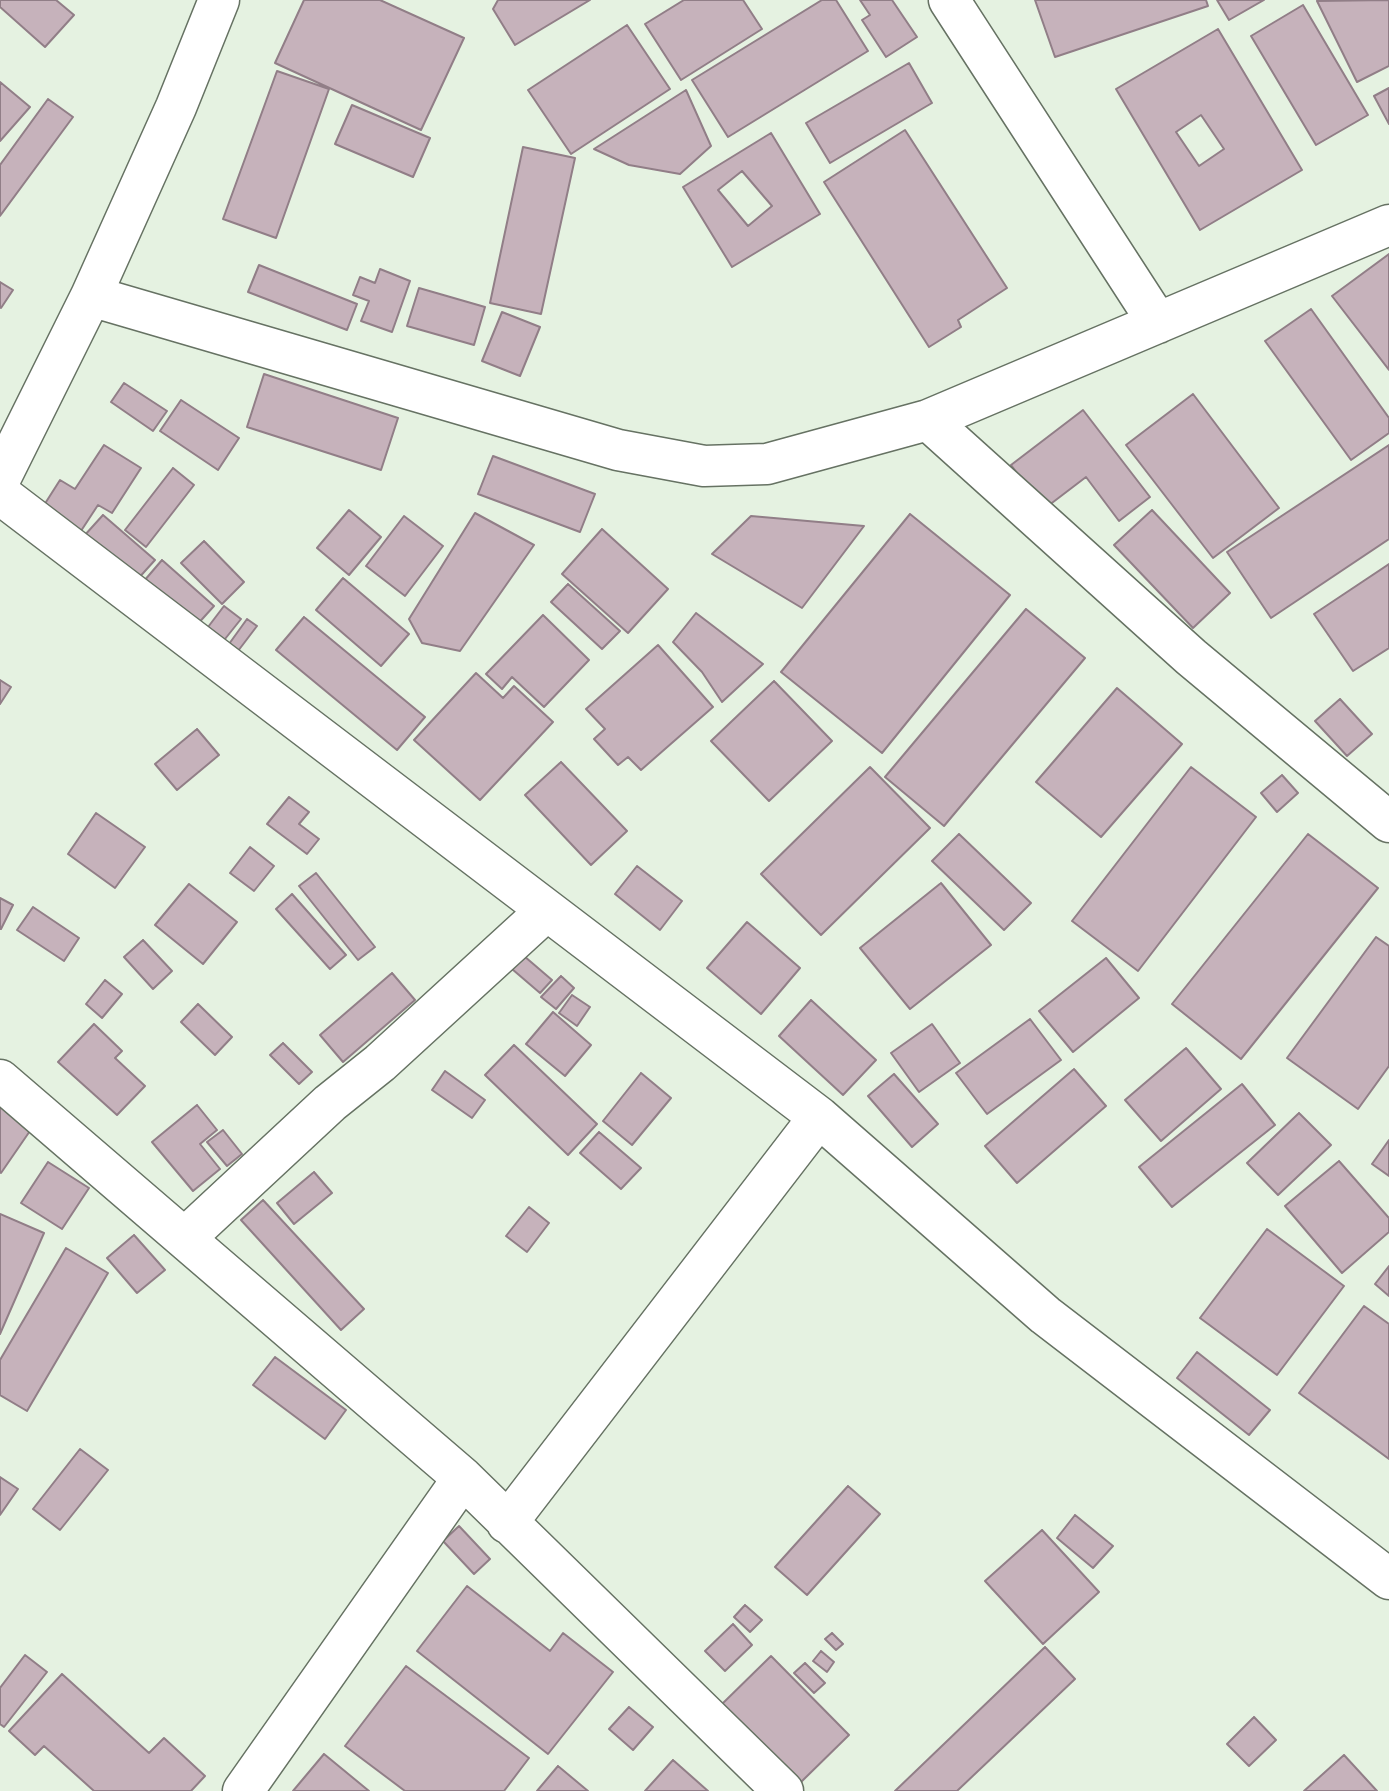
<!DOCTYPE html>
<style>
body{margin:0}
canvas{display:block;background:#e5f2e1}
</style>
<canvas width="1389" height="1791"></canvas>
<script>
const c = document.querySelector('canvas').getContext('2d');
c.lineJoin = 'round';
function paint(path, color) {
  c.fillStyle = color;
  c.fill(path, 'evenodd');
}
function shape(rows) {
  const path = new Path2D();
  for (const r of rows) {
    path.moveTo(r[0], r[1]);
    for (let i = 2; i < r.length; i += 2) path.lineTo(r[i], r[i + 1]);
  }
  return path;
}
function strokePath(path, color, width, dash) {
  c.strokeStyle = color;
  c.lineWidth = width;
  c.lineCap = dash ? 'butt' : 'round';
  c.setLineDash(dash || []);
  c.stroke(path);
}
const building = shape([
 [0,0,56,0,74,15,45,47,0,7,0,0],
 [304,0,380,0,464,38,421,130,275,63,304,0],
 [498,0,590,0,515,45,493,9,498,0],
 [684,0,743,0,762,29,681,80,645,24,684,0],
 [822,0,836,0,868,51,728,137,692,80,822,0],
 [860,0,892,0,917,37,886,57,862,20,870,15,860,0],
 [1035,0,1206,0,1208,6,1055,57,1035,0],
 [1217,0,1264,0,1229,20,1217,0],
 [1389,0,1389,66,1357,82,1317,1,1389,0],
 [1303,5,1368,115,1316,145,1251,36,1303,5],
 [627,25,670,89,571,154,528,90,627,25],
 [1218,29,1302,170,1200,230,1116,89,1218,29],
 [1201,115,1224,149,1199,166,1176,132,1201,115],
 [909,63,932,103,830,163,806,123,909,63],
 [277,71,329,89,276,238,223,219,277,71],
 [0,82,30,107,0,141,0,82],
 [1389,88,1389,124,1374,96,1389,88],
 [686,90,711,146,680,174,629,165,594,149,686,90],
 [48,99,73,117,0,216,0,165,48,99],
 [352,105,430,138,413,177,335,144,352,105],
 [905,130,1007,288,958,320,961,327,929,347,824,182,905,130],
 [771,133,820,214,732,267,683,187,771,133],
 [742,171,772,206,748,226,718,190,742,171],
 [523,147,575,158,541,314,490,303,523,147],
 [1389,254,1389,370,1332,296,1389,254],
 [259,265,357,304,347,330,248,292,259,265],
 [380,269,410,281,392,332,361,321,369,301,353,295,360,277,375,283,380,269],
 [0,282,13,290,1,308,0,307,0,282],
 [419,288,485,307,474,345,407,326,419,288],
 [1311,309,1389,418,1389,433,1351,460,1265,341,1311,309],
 [502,312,540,327,520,376,482,361,502,312],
 [264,374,398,418,381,470,247,427,264,374],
 [124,383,167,411,153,431,111,402,124,383],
 [1193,394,1279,508,1213,558,1126,445,1193,394],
 [181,400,239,438,218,470,160,431,181,400],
 [1083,410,1150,497,1119,521,1086,477,1044,509,1011,465,1083,410],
 [104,445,141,468,112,513,98,505,77,537,39,513,60,480,75,489,104,445],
 [1389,445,1389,539,1271,618,1227,552,1389,445],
 [493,456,595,494,580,532,478,494,493,456],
 [173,468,194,485,146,547,125,530,173,468],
 [349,510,381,537,349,575,317,548,349,510],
 [1152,510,1230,593,1193,628,1114,545,1152,510],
 [475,513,534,545,460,651,422,643,409,619,475,513],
 [910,514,1010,595,882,753,781,672,910,514],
 [103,515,155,560,136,581,84,536,103,515],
 [404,516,443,546,405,596,366,566,404,516],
 [751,516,864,526,802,608,712,554,751,516],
 [602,529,668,589,628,633,562,574,602,529],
 [204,541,244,582,222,604,181,563,204,541],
 [162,560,214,606,195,627,144,581,162,560],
 [1389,564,1389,648,1353,671,1314,614,1389,564],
 [343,578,409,634,381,666,316,610,343,578],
 [568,584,620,631,602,649,551,602,568,584],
 [224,606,241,619,221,644,205,631,224,606],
 [1026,609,1085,658,944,826,885,777,1026,609],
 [696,613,763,664,722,702,702,672,673,642,696,613],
 [543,615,589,660,544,707,512,677,502,689,486,674,543,615],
 [304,617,425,717,397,750,276,650,304,617],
 [247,619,257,626,238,651,229,644,247,619],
 [658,645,713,707,641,770,628,757,618,765,594,739,605,729,586,709,658,645],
 [476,673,503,698,514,686,553,722,480,800,414,740,476,673],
 [0,680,11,687,0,704,0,680],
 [774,681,832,741,769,801,711,741,774,681],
 [1117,688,1182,744,1101,837,1036,782,1117,688],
 [1340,699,1372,734,1347,756,1315,721,1340,699],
 [197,729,219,755,177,790,155,764,197,729],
 [561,762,627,831,591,865,525,795,561,762],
 [870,767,930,828,821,935,761,874,870,767],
 [1191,767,1256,817,1138,971,1072,921,1191,767],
 [1282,775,1298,793,1277,812,1261,793,1282,775],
 [289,797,309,812,299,824,319,839,307,854,267,824,289,797],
 [96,813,145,847,115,888,68,854,96,813],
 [959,834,1031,903,1004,930,932,861,959,834],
 [1308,834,1378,888,1241,1059,1172,1004,1308,834],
 [250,847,274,866,254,891,230,873,250,847],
 [637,866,682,901,660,930,615,894,637,866],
 [316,873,375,947,358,960,299,886,316,873],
 [941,883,991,945,910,1009,860,948,941,883],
 [189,884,237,922,203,964,155,925,189,884],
 [292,894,346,955,330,969,276,909,292,894],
 [0,898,13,905,1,929,0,929,0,898],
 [33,907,79,938,64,961,17,930,33,907],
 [747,922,800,968,761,1014,707,968,747,922],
 [1376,937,1389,946,1389,1066,1358,1109,1287,1058,1376,937],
 [143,940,172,971,153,989,124,957,143,940],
 [524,956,552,980,540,993,512,969,524,956],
 [1106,958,1139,998,1073,1052,1039,1011,1106,958],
 [392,973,415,1000,343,1062,320,1035,392,973],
 [561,976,574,988,556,1009,541,997,561,976],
 [105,980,122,994,102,1018,86,1004,105,980],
 [572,995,590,1007,577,1026,559,1013,572,995],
 [811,1000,876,1060,843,1095,779,1036,811,1000],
 [198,1004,232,1037,215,1055,181,1022,198,1004],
 [553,1012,591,1045,565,1076,526,1044,553,1012],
 [1030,1019,1061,1060,987,1114,956,1073,1030,1019],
 [94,1024,122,1051,115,1058,145,1086,117,1115,58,1062,94,1024],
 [932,1024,960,1063,919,1092,891,1053,932,1024],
 [283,1043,312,1072,299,1084,270,1055,283,1043],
 [514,1045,597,1124,568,1155,485,1075,514,1045],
 [1186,1048,1221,1089,1161,1141,1125,1100,1186,1048],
 [1074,1069,1106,1106,1017,1183,985,1146,1074,1069],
 [445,1071,485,1100,472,1118,432,1090,445,1071],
 [641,1073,671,1098,632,1145,603,1121,641,1073],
 [894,1074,938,1124,912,1147,868,1096,894,1074],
 [1242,1084,1275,1125,1172,1207,1139,1167,1242,1084],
 [197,1105,217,1130,200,1144,220,1169,193,1191,152,1142,197,1105],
 [0,1106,32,1128,1,1173,0,1172,0,1106],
 [1299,1113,1331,1145,1278,1195,1247,1163,1299,1113],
 [223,1130,242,1154,227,1166,207,1142,223,1130],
 [599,1132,641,1168,621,1189,580,1153,599,1132],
 [1389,1140,1389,1176,1372,1164,1389,1140],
 [1339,1161,1389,1218,1389,1232,1342,1273,1285,1206,1339,1161],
 [48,1162,89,1188,62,1229,21,1203,48,1162],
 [314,1172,332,1193,294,1224,277,1203,314,1172],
 [263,1200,364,1309,341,1330,241,1220,263,1200],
 [529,1207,549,1223,527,1252,506,1236,529,1207],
 [0,1214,44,1233,0,1334,0,1214],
 [1267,1229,1344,1286,1277,1375,1200,1318,1267,1229],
 [134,1235,165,1270,137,1293,107,1258,134,1235],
 [66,1248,108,1273,27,1411,0,1395,0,1360,66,1248],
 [1389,1266,1389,1296,1375,1284,1389,1266],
 [1364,1306,1389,1324,1389,1459,1299,1393,1364,1306],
 [1197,1352,1270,1410,1249,1435,1177,1378,1197,1352],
 [275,1357,346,1410,325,1439,253,1385,275,1357],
 [80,1449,108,1470,60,1530,33,1509,80,1449],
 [0,1477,18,1489,0,1515,0,1477],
 [848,1486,880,1514,807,1595,775,1567,848,1486],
 [1075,1515,1113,1546,1093,1568,1057,1538,1075,1515],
 [459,1526,490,1559,474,1574,443,1541,459,1526],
 [1042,1530,1099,1592,1043,1644,985,1581,1042,1530],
 [467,1586,550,1651,563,1633,613,1672,548,1754,417,1651,467,1586],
 [745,1605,762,1620,750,1632,734,1617,745,1605],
 [733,1624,752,1645,725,1671,705,1651,733,1624],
 [832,1633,843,1644,836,1650,825,1639,832,1633],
 [1045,1647,1075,1679,957,1791,895,1791,1045,1647],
 [821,1651,834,1662,827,1672,813,1661,821,1651],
 [25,1655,47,1672,4,1727,0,1724,0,1688,25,1655],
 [771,1656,849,1735,799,1784,720,1706,771,1656],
 [805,1663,825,1683,814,1693,794,1673,805,1663],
 [406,1666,529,1758,504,1791,405,1791,345,1746,406,1666],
 [62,1674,149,1753,164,1738,205,1776,191,1791,94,1791,44,1746,35,1755,9,1731,62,1674],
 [629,1707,653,1727,633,1750,609,1729,629,1707],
 [1254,1717,1276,1740,1249,1766,1227,1744,1254,1717],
 [324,1754,369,1791,293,1791,324,1754],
 [1344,1755,1377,1791,1304,1791,1344,1755],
 [673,1760,708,1791,645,1791,673,1760],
 [558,1766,588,1791,537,1791,558,1766]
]);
paint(building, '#c6b2bb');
strokePath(building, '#917e87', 2);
const street = shape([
 [949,0,1158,323],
 [91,296,618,450,704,466,767,464,928,420,1389,225],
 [928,420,1191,657,1389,822],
 [0,479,91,296,176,107,219,0],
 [0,494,819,1117,1045,1315,1389,1579],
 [0,1080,463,1478,783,1791],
 [186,1237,330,1103,380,1063,546,911],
 [507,1523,819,1117],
 [243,1791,463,1478]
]);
strokePath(street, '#667263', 43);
strokePath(street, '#fff', 40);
</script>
